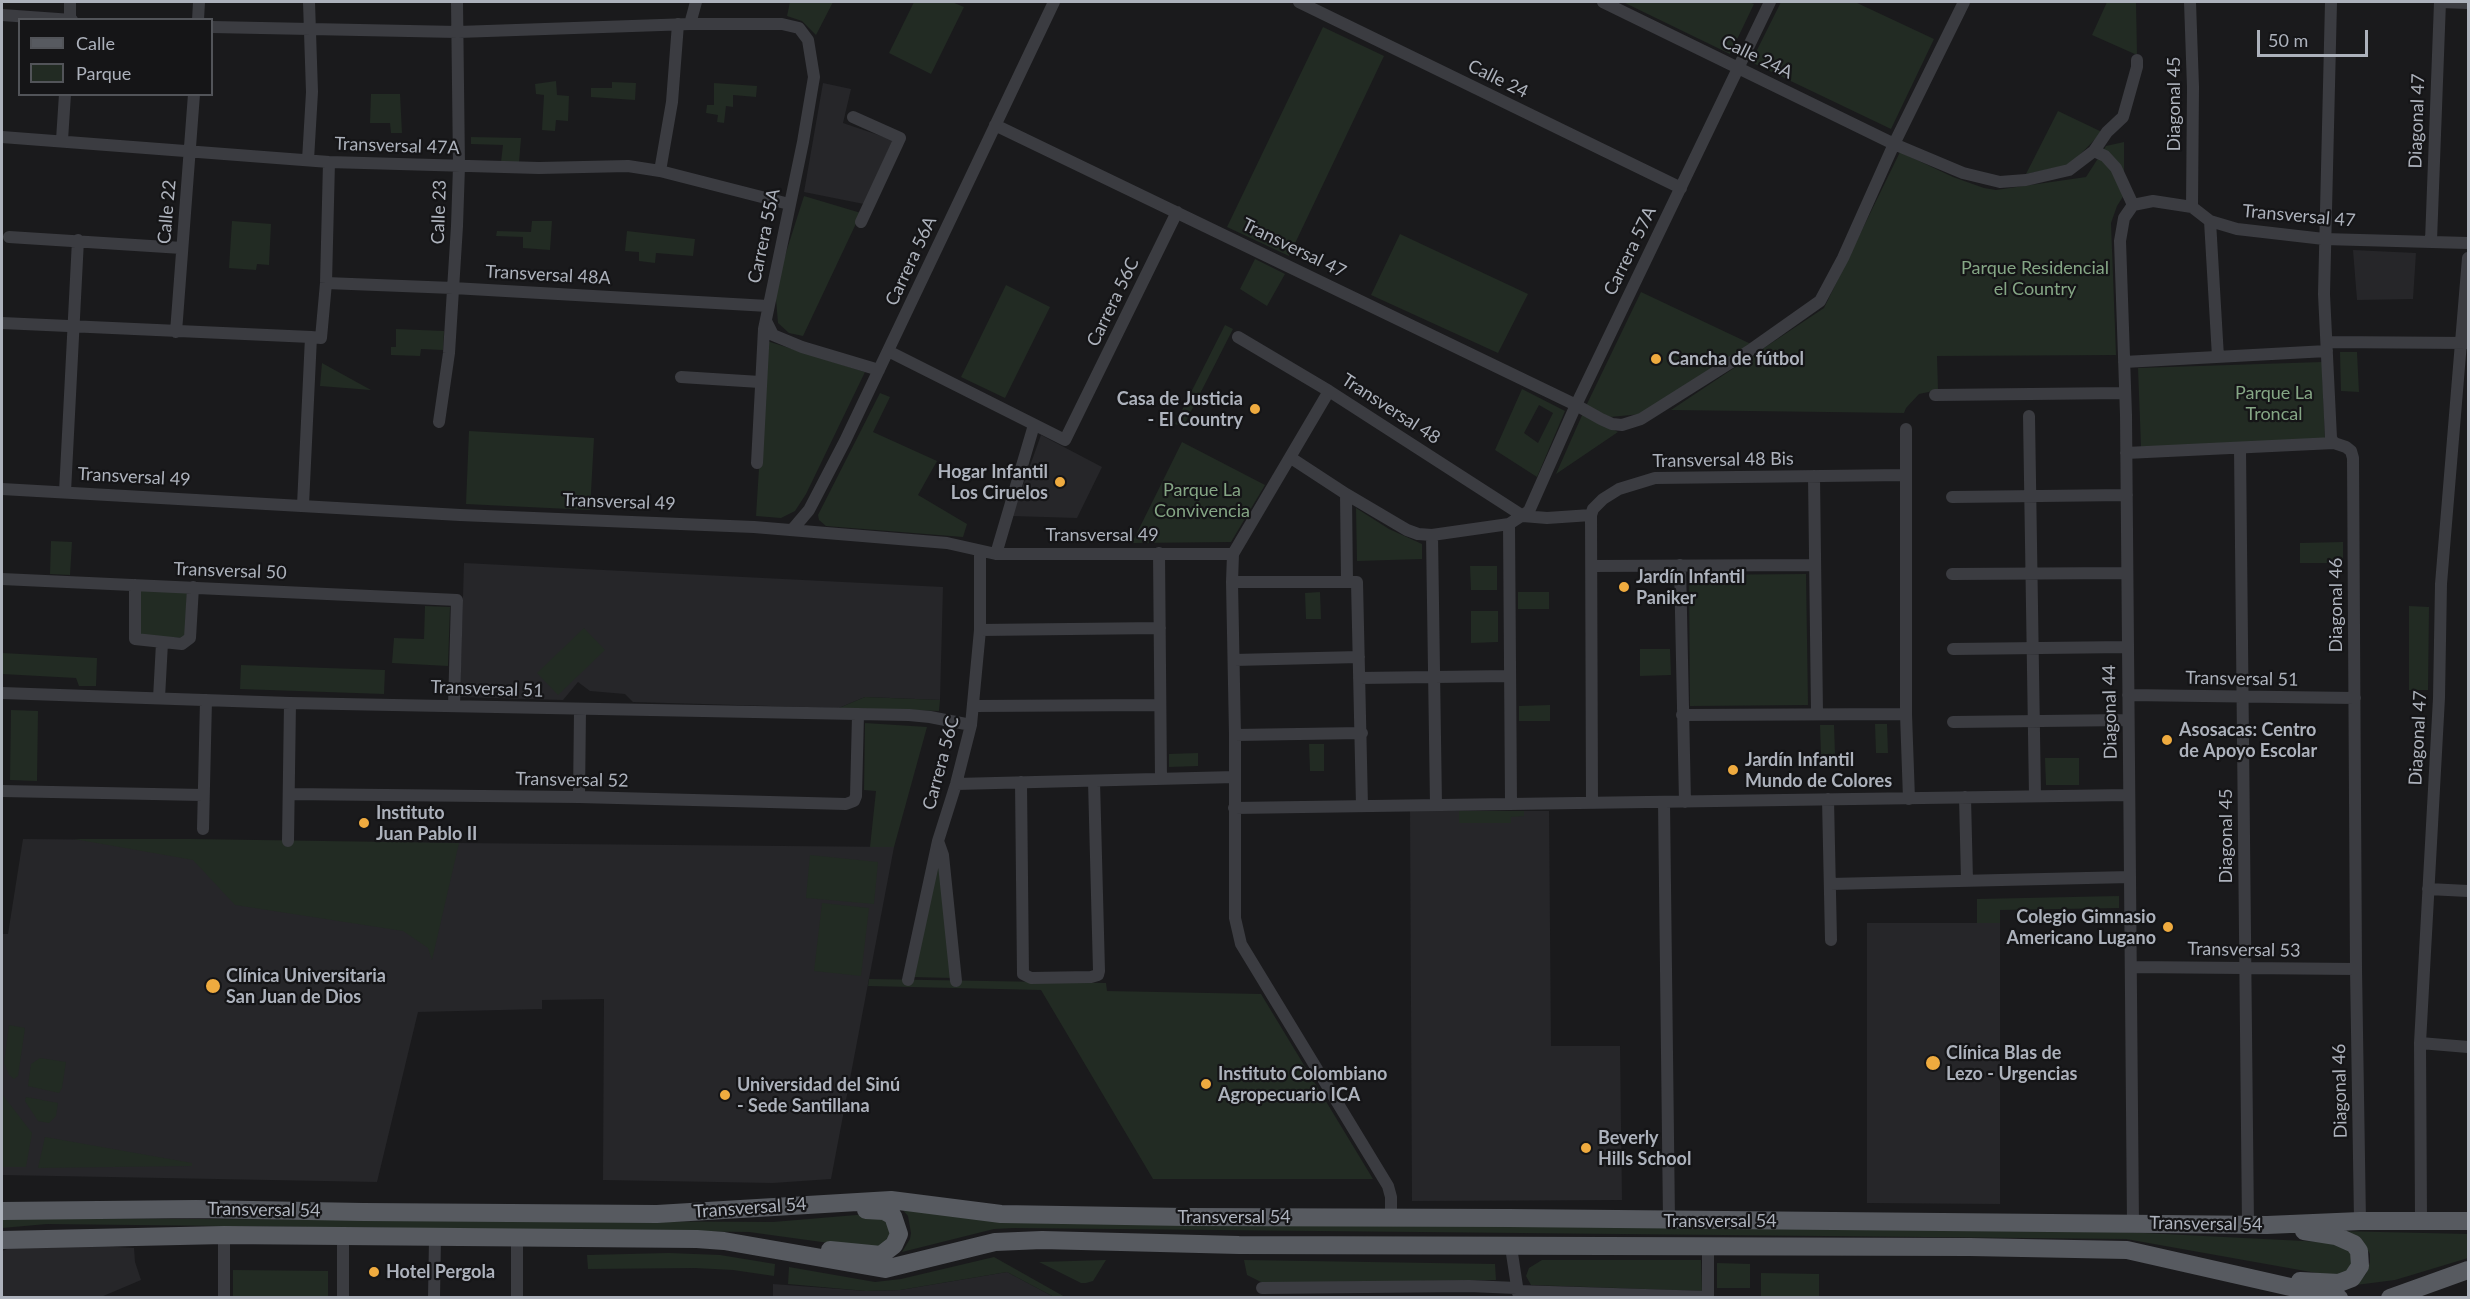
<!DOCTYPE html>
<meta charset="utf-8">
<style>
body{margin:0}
#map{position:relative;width:2470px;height:1299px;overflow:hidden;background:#1a1a1c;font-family:Lato,sans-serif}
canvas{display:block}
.frame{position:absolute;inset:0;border:3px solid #adb2bc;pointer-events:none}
.legend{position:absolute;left:18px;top:18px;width:195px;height:78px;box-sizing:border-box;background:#151517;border:2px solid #525459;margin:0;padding:8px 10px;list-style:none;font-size:18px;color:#adb2bc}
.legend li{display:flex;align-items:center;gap:12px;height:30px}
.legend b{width:30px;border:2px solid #525459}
.scale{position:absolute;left:2257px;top:30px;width:111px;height:27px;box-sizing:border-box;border:3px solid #adb2bc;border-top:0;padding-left:8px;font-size:18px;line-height:21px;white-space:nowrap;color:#adb2bc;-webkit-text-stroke:4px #151517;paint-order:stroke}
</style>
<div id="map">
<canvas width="2470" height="1299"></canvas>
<div class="frame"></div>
<ul class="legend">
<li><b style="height:8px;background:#575a60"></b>Calle</li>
<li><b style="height:16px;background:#222b23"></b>Parque</li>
</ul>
<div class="scale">50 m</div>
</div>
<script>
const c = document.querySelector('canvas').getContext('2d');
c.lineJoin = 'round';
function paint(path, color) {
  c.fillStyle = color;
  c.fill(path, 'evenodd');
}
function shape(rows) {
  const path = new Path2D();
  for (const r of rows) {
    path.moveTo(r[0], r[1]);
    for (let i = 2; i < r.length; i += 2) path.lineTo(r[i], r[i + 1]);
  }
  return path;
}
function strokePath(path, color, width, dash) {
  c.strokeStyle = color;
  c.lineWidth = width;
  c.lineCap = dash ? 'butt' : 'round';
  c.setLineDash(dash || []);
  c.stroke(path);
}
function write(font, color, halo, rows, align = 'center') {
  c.font = font + ' Lato,sans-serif';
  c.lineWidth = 4.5;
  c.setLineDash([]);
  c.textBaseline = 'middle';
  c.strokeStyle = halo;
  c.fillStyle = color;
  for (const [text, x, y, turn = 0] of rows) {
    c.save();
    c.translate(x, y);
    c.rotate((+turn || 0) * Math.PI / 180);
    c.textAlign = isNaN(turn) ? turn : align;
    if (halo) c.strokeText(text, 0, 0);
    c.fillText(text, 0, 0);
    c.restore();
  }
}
paint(shape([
 [823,83,851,89,843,123,893,140,864,204,804,192],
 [2353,250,2416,253,2413,299,2357,300],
 [1041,435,1102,467,1077,518,1012,516],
 [464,563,943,587,940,700,865,697,839,708,633,702,625,694,590,691,578,682,563,700,460,697],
 [1410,811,1549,811,1551,1046,1620,1046,1622,1200,1412,1201],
 [23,839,894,847,831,1179,773,1183,603,1180,604,999,542,1000,542,1009,418,1012,377,1182,2,1175,2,934,8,934],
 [1867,923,2000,923,2000,1204,1867,1203],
 [102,1246,134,1248,135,1262,141,1280,101,1297,2,1297,2,1251,10,1248],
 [1007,1272,1054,1297,773,1298,773,1284,866,1291,900,1290]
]), '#262629');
paint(shape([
 [790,2,833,2,816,35,802,21,787,16],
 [914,2,952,2,964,7,931,74,889,53],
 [1623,2,1749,2,1754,4,1730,54],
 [1781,2,1855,2,1934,39,1891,129,1751,62],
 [2107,2,2136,2,2137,55,2092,35],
 [1323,27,1384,56,1289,256,1227,227],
 [556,81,557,95,569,96,568,121,556,120,555,131,542,130,544,95,536,94,535,84],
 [612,82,636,83,635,100,591,97,591,88,612,88],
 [714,83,757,86,756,97,733,95,733,107,726,106,724,123,717,122,718,115,706,113,707,105,714,105],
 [371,94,400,94,402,133,391,133,390,123,370,123],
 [2058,111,2102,132,2070,165,2026,174],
 [471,137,521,138,519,163,501,162,503,145,471,144],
 [2124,142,2124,195,2117,206,2111,223,2116,355,1937,356,1938,390,1919,394,1906,408,1904,413,1671,410,1824,308,1900,152,1953,177,1984,188,1996,190,2086,177,2106,146],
 [804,196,861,213,803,336,789,333,778,323,775,287],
 [232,221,271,224,269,265,257,264,256,270,229,268],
 [532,221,552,221,550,250,523,248,523,237,496,236,497,231,531,232],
 [627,231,695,239,693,256,656,253,655,263,639,261,639,252,625,251],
 [1400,234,1528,294,1498,353,1371,295],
 [1255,259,1285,274,1267,306,1240,289],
 [1006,285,1050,307,1005,398,961,377],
 [1641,292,1751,344,1642,414,1610,417,1586,406],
 [1225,325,1233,329,1183,427,1175,424],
 [396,329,444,331,443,350,421,349,420,356,391,355,391,347,396,347],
 [767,341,865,372,806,494,795,511,781,518,756,516],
 [2340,352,2357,352,2359,392,2341,391],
 [2322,362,2325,440,2141,447,2138,368],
 [322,363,371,390,320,386],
 [1522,389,1565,411,1537,477,1495,450],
 [1539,405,1553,413,1538,443,1524,433],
 [880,393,890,397,873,432,937,461,918,495,967,524,963,537,826,526,819,520,818,515],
 [1583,413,1618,432,1556,474],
 [469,431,594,438,590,510,466,504],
 [1182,442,1265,485,1231,542,1132,543],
 [1356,508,1389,529,1422,544,1422,559,1357,561],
 [51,541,72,542,70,575,50,574],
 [2343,542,2343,563,2300,563,2300,543],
 [1470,566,1497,566,1497,590,1471,590],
 [1806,574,1808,705,1690,706,1689,575],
 [138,589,187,592,185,638,136,636],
 [1320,592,1321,619,1306,619,1305,593],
 [1518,592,1549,592,1549,609,1518,609],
 [425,606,450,607,448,666,392,663,394,638,424,639],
 [2409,606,2429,607,2428,690,2409,690],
 [1471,611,1498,611,1498,642,1471,643],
 [584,628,605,650,558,695,537,673],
 [1640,649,1670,649,1671,675,1640,676],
 [2,653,97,658,96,686,79,686,76,678,2,674],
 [241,665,385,670,384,694,240,689],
 [865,697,940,700,939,711,839,708],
 [1550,705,1550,721,1519,721,1519,706],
 [11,710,38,711,37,781,10,780],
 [865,723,927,727,894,847,870,847,876,791,864,790],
 [1875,724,1887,724,1888,753,1876,753],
 [1820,725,1834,725,1835,754,1821,754],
 [1309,744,1324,744,1324,771,1310,771],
 [1198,753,1198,766,1169,767,1169,754],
 [2045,758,2079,758,2079,785,2046,785],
 [1459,811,1524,811,1524,816,1511,817,1511,823,1459,823],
 [74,839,191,839,459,843,432,960,428,948,403,931,235,905,193,860],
 [810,855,878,862,874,904,806,898],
 [938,856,953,978,911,977],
 [2119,896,2119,908,2000,910,2000,923,1977,923,1977,899],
 [822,903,869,908,861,976,814,971],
 [869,979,1106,983,1107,991,1261,994,1373,1179,1153,1179,1041,990,868,986],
 [9,1025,25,1028,18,1076,14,1079,9,1075,4,1063],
 [40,1058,66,1062,62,1088,59,1093,28,1086,31,1064],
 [2,1094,32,1133,26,1167,2,1167],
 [26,1097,58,1103,56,1116,49,1123,38,1121,25,1101],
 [45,1137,192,1163,192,1166,38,1168],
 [901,1208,2124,1232,2324,1242,2333,1240,2350,1251,2352,1260,2351,1267,2339,1277,2126,1239,1014,1228,994,1229,902,1252,910,1239,911,1233,908,1216],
 [880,1213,894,1232,880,1250,749,1232,47,1224,2,1228,2,1220,15,1218,773,1222],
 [2338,1231,2468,1234,2468,1258,2395,1280,2348,1286,2359,1282,2366,1274,2370,1262,2370,1254,2360,1237],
 [669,1253,720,1255,775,1264,774,1276,733,1270,695,1268,588,1269,587,1255],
 [994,1257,1065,1297,1054,1297,1007,1272,900,1290,866,1291,788,1284,789,1267,875,1282,901,1279],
 [1106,1260,1093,1281,1086,1283,1081,1283,1039,1262],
 [1244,1260,1495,1264,1496,1280,1263,1283,1247,1275],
 [1542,1260,1701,1260,1702,1291,1531,1285,1526,1276,1529,1268],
 [1717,1263,1750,1264,1750,1288,1717,1288],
 [233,1270,328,1271,328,1297,233,1297],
 [1761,1273,1819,1274,1819,1297,1761,1297]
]), '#222b23');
strokePath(shape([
 [1299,2,1681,188],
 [1603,2,1894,144,1963,173,2000,182,2026,180,2069,170,2094,151,2107,132,2123,117,2137,67,2137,60],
 [2190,2,2193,87,2192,207],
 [2331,2,2324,294,2331,438,2334,443],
 [2440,2,2468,3],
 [2,15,72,20],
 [70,20,70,2],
 [198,20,199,2],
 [690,24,696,2],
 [212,27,458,32,690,24,782,24,799,28,808,40,814,77,803,142,764,329,757,463],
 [853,117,900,138,861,222],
 [995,125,1576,405,1601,419,1612,424,1622,425,1641,419,1752,349,1820,301,1843,258,1894,144,1964,2],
 [2,137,329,162,539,168,628,166,660,171,789,204],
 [62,140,65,94],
 [2094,151,2105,156,2116,168,2133,205],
 [308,160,312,92,309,2],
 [660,171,672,102,678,24],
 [2210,221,2218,357],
 [9,237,182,248],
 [2431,241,2440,2],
 [326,283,453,288,768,306],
 [766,321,773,335,802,347,879,370],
 [2,323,311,337],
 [176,332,194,94],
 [1238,337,1329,391,1523,516,1547,518,1591,515,1593,509,1603,499,1619,489,1655,478,1905,475],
 [2327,342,2468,343],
 [888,351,1065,440,1177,212],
 [2124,362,2327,351],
 [681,377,760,382],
 [1329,391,1233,554,1232,582,1235,735,1235,918,1241,944,1388,1186,1391,1197,1391,1218],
 [1935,395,2125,393],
 [2029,416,2035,796],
 [439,422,449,353,457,226,459,166,457,2],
 [1906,429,1906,714,1909,799],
 [2240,448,2248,1224],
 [2126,453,2334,443,2346,447,2351,451,2353,458,2356,969,2360,1221],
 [1291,458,1346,494,1407,530,1418,534,1432,535,1509,524,1529,511,1576,405,1770,2],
 [1814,476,1817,713],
 [2,489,460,515,754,527,947,543,996,554,1233,554],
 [65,492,78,240],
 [1346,494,1347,582],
 [1952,497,2127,495],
 [303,505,311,337,321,338,326,283,329,162],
 [1591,515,1592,803],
 [1509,524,1511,804],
 [792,530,809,510,845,441,1054,2],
 [1432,535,1436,805],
 [1159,553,1161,779],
 [996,554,1034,425],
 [1680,565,1685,802],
 [1592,566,1815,565],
 [1952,574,2127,573],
 [2,579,457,600,454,706],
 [1232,582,1357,582,1362,806],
 [135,585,135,639,182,644,190,638,193,587],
 [980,630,1160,628],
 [1953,649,2127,647],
 [1234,660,1359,657],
 [1359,678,1510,676],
 [2,693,290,703,909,715,930,717,971,725],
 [2128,695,2355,698],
 [159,698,162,643],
 [974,706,1160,705],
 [1682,715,1906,714],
 [1953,722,2128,720],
 [1235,735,1362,733],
 [1021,782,1023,974,1031,978,1091,977,1098,975,1099,971,1094,781],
 [956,784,1235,777],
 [2,791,203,795],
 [289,794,579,797,846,804,854,801,856,796,858,715],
 [579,797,580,710],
 [1965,797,1967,881],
 [1828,799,1831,940],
 [1664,802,1669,1220],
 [1234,808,2129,795],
 [203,829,206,700],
 [288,841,290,703],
 [938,841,943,855,956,981],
 [1830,884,2130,877],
 [2428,889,2468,891],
 [2131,967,2356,969],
 [908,980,938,841,956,784,971,725,980,630,980,551],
 [2420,1043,2468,1047],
 [2421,1220,2420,1043,2439,698,2441,584,2468,258],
 [2133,1223,2126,415,2120,241,2124,218,2133,205,2153,201,2192,207,2210,221,2237,229,2324,239,2468,243],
 [1511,1247,1518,1293],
 [1262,1288,1469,1286,1517,1288],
 [1517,1291,1708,1297,1708,1247],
 [224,1298,224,1235],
 [343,1298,343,1237],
 [434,1298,435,1238],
 [517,1298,517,1239]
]), '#3b3c41', 12);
strokePath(shape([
 [2,1211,196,1209,363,1212,657,1214,891,1200,1001,1214,1186,1217,1508,1218,2267,1225,2360,1221,2468,1221],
 [2,1240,224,1235,697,1239,724,1241,885,1269,995,1242,1042,1240,1239,1245,1970,1247,2127,1250,2339,1298],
 [830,1250,881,1255,894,1245,899,1234,893,1216,884,1211,866,1210],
 [2300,1281,2339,1283,2352,1278,2360,1266,2359,1251,2354,1244,2336,1236,2304,1231],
 [2390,1298,2468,1270]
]), '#575a60', 18);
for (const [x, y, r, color] of [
 [1656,359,6,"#efab3f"],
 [1255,409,6,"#efab3f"],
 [1060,482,6,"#efab3f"],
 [1624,587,6,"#efab3f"],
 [2167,740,6,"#efab3f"],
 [1733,770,6,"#efab3f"],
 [364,823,6,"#efab3f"],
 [2168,927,6,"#efab3f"],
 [213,986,8,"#efab3f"],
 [1933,1063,8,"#efab3f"],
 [1206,1084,6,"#efab3f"],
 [725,1095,6,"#efab3f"],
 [1586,1148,6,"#efab3f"],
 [374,1272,6,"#efab3f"]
]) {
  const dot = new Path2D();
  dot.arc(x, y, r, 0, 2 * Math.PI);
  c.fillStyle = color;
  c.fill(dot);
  strokePath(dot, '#151517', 2);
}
write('18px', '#adb2bc', '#151517', [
 ["Calle 24A",1757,57,26],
 ["Calle 24",1498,79,26],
 ["Diagonal 45",2174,104,-90],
 ["Diagonal 47",2417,121,-88],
 ["Transversal 47A",397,146,2],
 ["Calle 22",167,212,-85],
 ["Calle 23",439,212,-88],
 ["Transversal 47",2299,216,5],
 ["Carrera 55A",764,236,-78],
 ["Transversal 47",1294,248,26],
 ["Carrera 57A",1630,251,-64],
 ["Carrera 56A",911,261,-65],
 ["Transversal 48A",548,275,3],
 ["Carrera 56C",1113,302,-64],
 ["Transversal 48",1391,409,33],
 ["Transversal 48 Bis",1723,460,-1],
 ["Transversal 49",134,477,3],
 ["Transversal 49",619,502,2],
 ["Transversal 49",1102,535],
 ["Transversal 50",230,571,2],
 ["Diagonal 46",2336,605,-90],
 ["Transversal 51",2242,679,1],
 ["Transversal 51",487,689,2],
 ["Diagonal 44",2110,712,-91],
 ["Diagonal 47",2418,738,-87],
 ["Carrera 56C",941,763,-75],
 ["Transversal 52",572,780,1],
 ["Diagonal 45",2226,836,-90],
 ["Transversal 53",2244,950,1],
 ["Diagonal 46",2340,1091,-91],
 ["Transversal 54",750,1208,-4],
 ["Transversal 54",264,1210,1],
 ["Transversal 54",1234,1217],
 ["Transversal 54",1720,1221],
 ["Transversal 54",2206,1224,1]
]);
write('18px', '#85a685', '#151517', [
 ["Parque Residencial",2035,268],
 ["el Country",2035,289],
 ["Parque La",2274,393],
 ["Troncal",2274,414],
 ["Parque La",1202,490],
 ["Convivencia",1202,511]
]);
write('bold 18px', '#adb2bc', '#151517', [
 ["Cancha de fútbol",1668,359],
 ["Casa de Justicia",1243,399,"right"],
 ["- El Country",1243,420,"right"],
 ["Hogar Infantil",1048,472,"right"],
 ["Los Ciruelos",1048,493,"right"],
 ["Jardín Infantil",1636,577],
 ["Paniker",1636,598],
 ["Asosacas: Centro",2179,730],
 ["de Apoyo Escolar",2179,751],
 ["Jardín Infantil",1745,760],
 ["Mundo de Colores",1745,781],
 ["Instituto",376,813],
 ["Juan Pablo II",376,834],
 ["Colegio Gimnasio",2156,917,"right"],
 ["Americano Lugano",2156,938,"right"],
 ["Clínica Universitaria",226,976],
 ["San Juan de Dios",226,997],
 ["Clínica Blas de",1946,1053],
 ["Lezo - Urgencias",1946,1074],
 ["Instituto Colombiano",1218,1074],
 ["Agropecuario ICA",1218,1095],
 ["Universidad del Sinú",737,1085],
 ["- Sede Santillana",737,1106],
 ["Beverly",1598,1138],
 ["Hills School",1598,1159],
 ["Hotel Pergola",386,1272]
], 'left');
</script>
